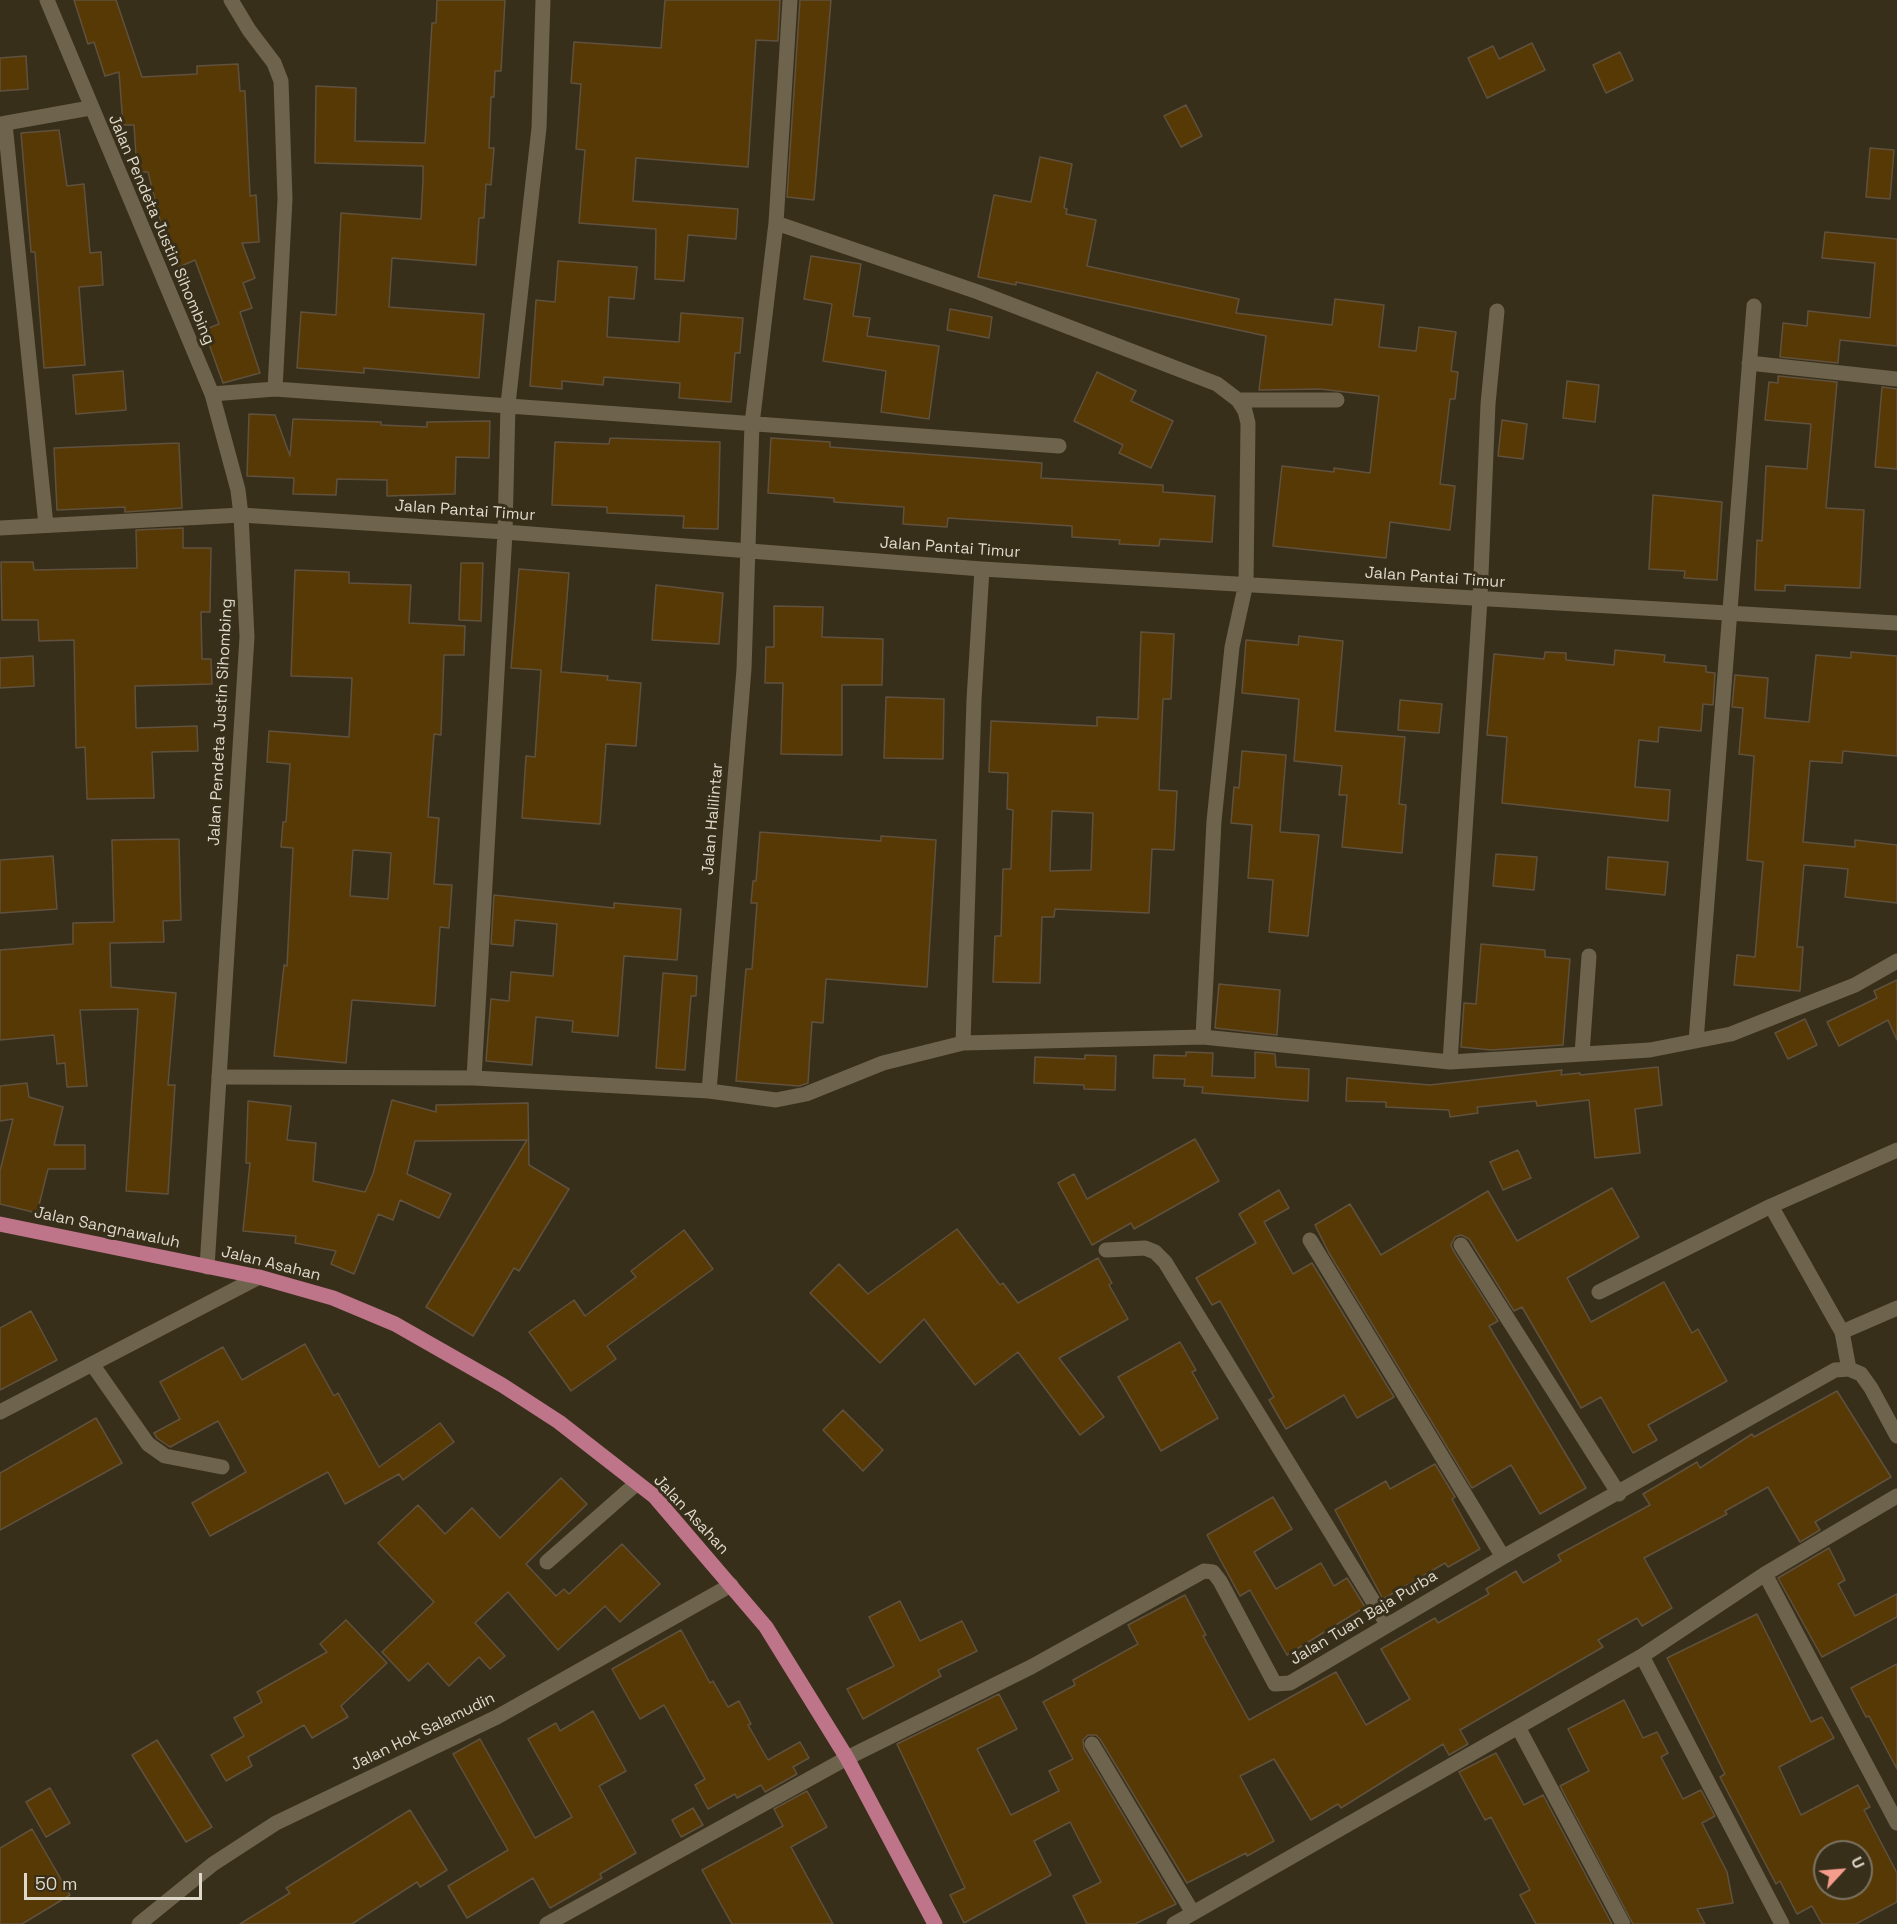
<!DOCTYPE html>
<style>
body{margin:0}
#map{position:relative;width:1897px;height:1924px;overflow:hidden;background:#382f1a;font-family:"Space Grotesk",sans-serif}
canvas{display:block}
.north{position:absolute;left:1813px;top:1840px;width:60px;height:60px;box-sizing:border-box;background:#382f1a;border:2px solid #7b7361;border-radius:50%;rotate:64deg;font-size:16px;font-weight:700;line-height:24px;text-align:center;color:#dfd9cc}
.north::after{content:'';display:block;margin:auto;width:21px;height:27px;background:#f49d8d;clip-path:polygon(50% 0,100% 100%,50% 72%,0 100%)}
.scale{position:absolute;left:24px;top:1873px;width:178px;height:27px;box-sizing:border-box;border:3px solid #dfd9cc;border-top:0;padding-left:8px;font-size:18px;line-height:21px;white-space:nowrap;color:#dfd9cc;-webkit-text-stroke:4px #382f1a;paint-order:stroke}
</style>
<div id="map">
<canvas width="1897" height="1924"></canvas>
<div class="north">U</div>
<div class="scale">50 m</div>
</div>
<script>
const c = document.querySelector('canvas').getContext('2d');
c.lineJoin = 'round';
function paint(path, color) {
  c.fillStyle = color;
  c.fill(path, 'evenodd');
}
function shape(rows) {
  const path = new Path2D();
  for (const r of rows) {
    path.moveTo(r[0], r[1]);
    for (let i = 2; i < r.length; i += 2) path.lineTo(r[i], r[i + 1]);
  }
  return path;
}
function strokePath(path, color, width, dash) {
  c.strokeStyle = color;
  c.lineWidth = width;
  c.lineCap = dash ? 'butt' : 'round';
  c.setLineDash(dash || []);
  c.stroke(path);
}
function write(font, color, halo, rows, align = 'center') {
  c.font = font + ' "Space Grotesk",sans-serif';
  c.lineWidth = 6;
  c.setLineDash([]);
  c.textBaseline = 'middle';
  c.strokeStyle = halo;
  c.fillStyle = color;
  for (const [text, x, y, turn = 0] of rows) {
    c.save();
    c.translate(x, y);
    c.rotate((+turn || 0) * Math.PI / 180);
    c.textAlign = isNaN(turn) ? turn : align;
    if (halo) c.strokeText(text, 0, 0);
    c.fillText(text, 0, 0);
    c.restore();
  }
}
const building = shape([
 [74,0,116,0,142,77,197,74,197,66,238,64,240,91,245,91,250,196,256,195,259,242,242,243,255,278,243,283,252,308,240,312,260,373,223,383,204,330,219,324,195,260,179,267,162,228,148,172,137,172,134,125,123,125,119,72,105,76,94,42,88,44,74,0],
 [437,0,505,0,501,71,495,71,494,97,491,97,489,148,494,148,491,185,486,184,484,218,479,218,476,265,392,258,389,307,484,314,479,378,364,368,364,373,297,368,301,312,336,315,341,213,421,219,423,179,423,166,315,163,316,86,356,88,355,141,425,143,432,23,436,23,437,0],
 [665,0,780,0,778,41,756,40,748,167,636,158,633,201,738,209,736,239,688,235,684,281,655,279,656,229,579,223,585,150,576,149,581,84,571,83,574,42,661,48,665,0],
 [800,0,831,0,814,200,787,197,800,0],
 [1532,43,1545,70,1487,98,1468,58,1493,46,1499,59,1532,43],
 [1620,52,1633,80,1606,93,1593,65,1620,52],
 [26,56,28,89,0,91,0,58,26,56],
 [1186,105,1202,136,1181,147,1164,116,1186,105],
 [59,130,67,186,84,184,90,253,101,252,103,285,79,287,85,365,44,368,35,252,31,252,21,133,59,130],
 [1870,148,1894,150,1890,199,1866,197,1870,148],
 [1040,157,1072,164,1064,208,1067,209,1066,214,1096,220,1087,266,1239,299,1236,313,1332,325,1335,299,1384,305,1379,347,1416,351,1419,327,1456,332,1451,371,1458,372,1455,399,1450,399,1440,484,1455,486,1450,530,1390,522,1386,558,1273,546,1282,466,1334,472,1334,468,1370,473,1379,396,1320,389,1259,390,1266,336,1016,282,1016,285,978,277,994,195,1031,202,1040,157],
 [1825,232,1897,239,1897,346,1840,340,1838,363,1780,357,1783,323,1807,326,1808,311,1870,318,1875,263,1822,258,1825,232],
 [811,256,861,264,853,316,870,318,867,336,939,346,929,419,881,412,886,371,823,361,832,304,804,299,811,256],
 [558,261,637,267,634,299,609,297,607,337,679,342,681,313,743,318,740,353,735,353,731,402,679,398,680,383,604,377,603,385,562,381,562,389,530,386,536,300,555,302,558,261],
 [950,309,992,317,989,338,947,330,950,309],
 [123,371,126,410,76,414,73,375,123,371],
 [1097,372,1136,391,1131,401,1173,421,1151,468,1119,453,1123,445,1074,421,1097,372],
 [1778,376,1837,382,1826,508,1864,510,1860,588,1785,585,1785,591,1755,590,1757,540,1762,541,1766,466,1807,469,1811,424,1765,420,1769,382,1778,383,1778,376],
 [1567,381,1599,385,1595,422,1563,418,1567,381],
 [1882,387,1897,389,1897,469,1875,467,1882,387],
 [249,414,275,415,290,456,293,419,381,422,381,425,427,427,427,422,490,421,489,458,456,457,455,494,387,496,387,480,337,479,336,495,293,494,294,478,247,476,249,414],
 [1502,420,1527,424,1523,459,1498,456,1502,420],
 [610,438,720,442,718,529,683,528,684,516,607,513,607,507,552,505,555,442,609,444,610,438],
 [771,438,830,442,830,447,1042,463,1041,478,1163,485,1163,492,1215,496,1212,542,1160,539,1159,546,1119,544,1120,540,1072,537,1072,526,948,518,947,527,903,524,904,507,834,502,834,498,768,493,771,438],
 [179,443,182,508,125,512,125,507,57,510,54,448,179,443],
 [1653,495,1722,502,1717,580,1684,578,1685,571,1649,569,1653,495],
 [183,528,183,548,211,548,210,612,201,612,202,659,211,659,212,684,135,686,136,728,197,726,198,751,152,752,154,798,87,799,85,747,76,748,74,640,39,641,38,620,2,620,1,562,33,562,34,570,137,568,136,530,183,528],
 [461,563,483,563,481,621,459,620,461,563],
 [519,569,569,573,561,672,608,676,607,680,641,683,636,746,606,744,600,824,522,818,526,756,535,757,541,670,511,668,519,569],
 [295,570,349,572,349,583,411,585,409,623,465,626,464,655,444,655,441,735,434,734,428,817,439,818,434,884,452,885,449,928,440,927,435,1006,352,1000,346,1063,274,1056,284,965,287,966,293,848,281,847,283,822,286,822,290,764,267,762,269,731,349,737,352,678,291,676,295,570],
 [353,850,391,853,388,899,350,896,353,850],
 [656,585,723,593,719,644,652,640,656,585],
 [774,606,823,607,822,637,883,639,882,685,842,685,842,755,781,754,783,683,765,683,766,647,774,647,774,606],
 [1141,632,1174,634,1171,699,1163,699,1159,790,1177,791,1174,850,1152,849,1149,913,1055,909,1054,917,1042,917,1040,983,993,982,995,936,1001,936,1003,869,1011,869,1013,810,1007,809,1008,773,989,772,991,721,1097,726,1097,717,1138,719,1141,632],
 [1052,811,1093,813,1091,870,1050,871,1052,811],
 [1299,636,1343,641,1335,731,1405,737,1399,804,1406,805,1402,853,1342,847,1347,795,1339,795,1342,766,1294,761,1299,699,1242,693,1246,640,1298,645,1299,636],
 [1615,650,1665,655,1664,662,1706,666,1706,672,1715,673,1713,705,1703,704,1701,731,1659,727,1658,742,1639,740,1635,787,1670,790,1668,821,1502,803,1507,737,1487,735,1494,654,1544,659,1545,652,1566,653,1566,660,1614,665,1615,650],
 [1851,652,1897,656,1897,756,1843,751,1842,763,1810,761,1803,842,1855,847,1855,840,1897,845,1897,903,1845,897,1848,869,1804,865,1797,947,1803,947,1800,991,1734,985,1737,955,1755,957,1763,862,1747,860,1754,756,1739,754,1743,708,1732,707,1735,675,1768,678,1765,718,1809,722,1816,655,1851,658,1851,652],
 [33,656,34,686,0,688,0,658,33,656],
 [886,697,944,699,943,759,884,758,886,697],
 [1400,700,1442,704,1439,733,1398,730,1400,700],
 [1242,751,1286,755,1280,832,1319,835,1308,936,1269,932,1273,880,1248,878,1252,825,1231,823,1234,787,1239,788,1242,751],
 [760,832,881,841,881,836,936,840,927,987,826,979,823,1023,812,1022,808,1083,799,1086,736,1081,746,969,752,969,757,903,751,903,753,881,756,881,760,832],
 [179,839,181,920,163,921,164,942,110,943,111,987,176,993,168,1085,175,1085,168,1194,126,1191,138,1009,80,1010,87,1086,67,1087,65,1063,57,1064,54,1035,0,1040,0,950,73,944,73,923,114,922,112,840,179,839],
 [1496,854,1537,857,1534,890,1493,886,1496,854],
 [53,856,57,909,0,913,0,860,53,856],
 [1608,857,1668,862,1665,895,1606,889,1608,857],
 [494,895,614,908,614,903,681,909,677,960,624,956,618,1036,572,1032,573,1021,536,1017,532,1065,486,1061,491,999,509,1001,511,972,553,976,557,924,515,920,513,946,491,944,494,895],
 [1481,944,1545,950,1545,957,1570,959,1563,1045,1491,1050,1461,1047,1464,1003,1476,1004,1481,944],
 [663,973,697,976,696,996,691,996,685,1070,656,1068,663,973],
 [1897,980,1897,1040,1888,1020,1839,1046,1827,1022,1877,998,1874,991,1897,980],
 [1219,984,1280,990,1277,1035,1215,1028,1219,984],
 [1805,1019,1817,1045,1788,1059,1775,1033,1805,1019],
 [1186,1052,1213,1053,1212,1076,1255,1078,1255,1052,1275,1054,1276,1067,1309,1069,1308,1101,1202,1093,1203,1087,1184,1086,1185,1079,1153,1078,1154,1055,1186,1056,1186,1052],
 [1085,1055,1116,1056,1115,1090,1084,1089,1084,1085,1034,1083,1035,1057,1085,1059,1085,1055],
 [1658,1067,1662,1105,1635,1109,1640,1153,1595,1158,1589,1100,1537,1106,1536,1101,1477,1107,1478,1113,1450,1117,1449,1110,1386,1107,1386,1102,1346,1101,1347,1078,1430,1085,1562,1070,1561,1075,1580,1073,1580,1075,1658,1067],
 [27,1083,29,1097,63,1107,54,1145,85,1145,85,1169,48,1169,37,1213,0,1204,0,1171,13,1119,0,1121,0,1086,27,1083],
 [392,1100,436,1112,436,1105,528,1103,529,1165,569,1189,519,1271,514,1268,473,1336,426,1307,527,1140,415,1141,407,1174,451,1194,439,1218,400,1200,393,1220,378,1214,354,1274,331,1264,336,1251,295,1243,296,1236,243,1231,250,1163,246,1163,248,1101,291,1106,287,1140,316,1143,313,1181,365,1192,373,1174,392,1100],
 [1195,1139,1219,1181,1134,1229,1131,1223,1092,1245,1058,1183,1074,1174,1087,1199,1195,1139],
 [1518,1150,1531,1178,1503,1190,1490,1162,1518,1150],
 [1612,1188,1639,1237,1567,1278,1591,1322,1664,1282,1692,1333,1698,1329,1727,1381,1648,1425,1657,1440,1633,1453,1601,1397,1581,1408,1522,1307,1514,1311,1469,1239,1461,1235,1455,1237,1451,1245,1453,1250,1498,1321,1489,1326,1586,1488,1540,1514,1511,1465,1472,1488,1329,1253,1315,1225,1350,1204,1381,1255,1488,1191,1517,1241,1612,1188],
 [1279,1190,1289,1208,1264,1222,1293,1274,1312,1263,1394,1397,1357,1418,1344,1395,1286,1429,1269,1400,1274,1397,1220,1301,1212,1305,1196,1278,1256,1243,1239,1214,1279,1190],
 [957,1229,1000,1285,1003,1283,1018,1303,1098,1258,1112,1283,1109,1285,1128,1319,1059,1358,1104,1417,1080,1435,1018,1352,975,1385,924,1319,880,1363,810,1293,839,1264,868,1294,957,1229],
 [684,1230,713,1269,607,1346,616,1359,571,1391,529,1332,574,1300,585,1316,636,1277,631,1271,684,1230],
 [31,1311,57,1360,0,1390,0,1328,31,1311],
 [1180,1342,1196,1370,1192,1372,1218,1418,1161,1451,1118,1377,1180,1342],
 [305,1344,334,1396,338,1393,379,1467,440,1423,454,1442,403,1480,399,1474,345,1504,328,1472,210,1536,192,1503,246,1472,218,1421,170,1447,157,1438,154,1433,180,1419,160,1382,223,1347,242,1380,305,1344],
 [1837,1391,1891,1477,1815,1522,1820,1530,1800,1542,1768,1487,1725,1511,1727,1514,1644,1558,1672,1608,1642,1626,1637,1618,1598,1640,1603,1647,1460,1730,1468,1744,1449,1755,1443,1744,1341,1808,1338,1804,1311,1820,1274,1759,1240,1776,1274,1841,1247,1856,1246,1853,1187,1883,1100,1739,1096,1735,1088,1735,1083,1740,1084,1749,1176,1904,1135,1924,1087,1924,1073,1896,1101,1882,1070,1822,1034,1841,1051,1875,964,1923,950,1895,965,1888,897,1744,999,1694,1017,1729,977,1749,1011,1815,1059,1791,1049,1771,1073,1759,1043,1702,1075,1685,1073,1680,1138,1644,1128,1625,1185,1595,1206,1635,1203,1636,1249,1720,1336,1672,1366,1725,1410,1699,1381,1649,1435,1618,1438,1623,1489,1594,1486,1589,1516,1571,1523,1583,1561,1561,1558,1555,1650,1505,1643,1494,1697,1462,1700,1468,1752,1434,1754,1437,1837,1391],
 [843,1410,883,1450,863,1471,823,1430,843,1410],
 [96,1418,122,1463,0,1530,0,1473,96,1418],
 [1435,1464,1455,1497,1452,1499,1480,1549,1448,1567,1445,1563,1383,1599,1335,1510,1386,1481,1390,1489,1435,1464],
 [561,1478,587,1504,526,1564,556,1596,564,1589,569,1594,622,1544,660,1584,620,1622,605,1606,558,1650,508,1592,475,1623,505,1656,490,1669,479,1657,449,1686,428,1663,409,1681,382,1652,434,1602,378,1543,418,1505,445,1534,472,1508,500,1538,561,1478],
 [1273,1497,1292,1529,1254,1552,1276,1589,1321,1563,1334,1586,1347,1578,1365,1607,1287,1655,1250,1590,1240,1596,1207,1535,1273,1497],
 [1829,1548,1845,1580,1838,1584,1855,1616,1897,1594,1897,1617,1822,1657,1778,1578,1829,1548],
 [900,1601,920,1641,962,1621,977,1651,938,1670,941,1676,863,1719,847,1689,894,1666,869,1617,900,1601],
 [1757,1614,1811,1722,1822,1717,1834,1738,1779,1767,1801,1815,1858,1785,1870,1807,1864,1810,1897,1873,1897,1902,1856,1924,1822,1924,1812,1906,1797,1914,1780,1881,1776,1884,1720,1777,1725,1774,1667,1658,1757,1614],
 [1825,1852,1861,1852,1861,1888,1825,1888,1825,1852],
 [346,1620,387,1663,341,1706,348,1717,312,1738,304,1725,248,1757,252,1766,226,1781,211,1755,244,1736,234,1718,262,1702,257,1692,327,1652,320,1644,346,1620],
 [681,1630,710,1683,713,1681,728,1707,739,1701,751,1724,748,1725,768,1760,800,1742,809,1758,793,1767,797,1774,765,1792,761,1785,737,1798,735,1794,708,1809,695,1785,705,1779,664,1705,640,1719,612,1669,681,1630],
 [1897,1664,1897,1769,1869,1716,1866,1717,1851,1688,1897,1664],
 [1624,1700,1643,1738,1657,1732,1668,1753,1661,1757,1683,1799,1701,1790,1715,1816,1702,1823,1727,1872,1733,1903,1697,1909,1705,1924,1633,1924,1560,1786,1589,1771,1568,1729,1624,1700],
 [593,1711,626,1771,599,1786,636,1853,600,1874,602,1878,550,1908,533,1878,467,1918,448,1886,508,1850,453,1754,480,1739,535,1838,572,1817,528,1739,556,1723,560,1731,593,1711],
 [157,1740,212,1827,186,1842,132,1755,157,1740],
 [1496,1753,1524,1805,1543,1795,1612,1924,1536,1924,1520,1895,1530,1890,1491,1817,1485,1820,1459,1772,1496,1753],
 [50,1788,70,1823,46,1837,26,1802,50,1788],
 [807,1791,827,1827,791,1847,833,1924,732,1924,702,1870,783,1826,774,1809,807,1791],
 [693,1808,703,1825,681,1837,672,1820,693,1808],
 [410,1810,447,1870,420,1887,417,1882,352,1924,240,1924,290,1893,286,1888,410,1810],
 [32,1829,70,1895,22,1924,0,1924,0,1848,32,1829]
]);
paint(building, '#563905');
strokePath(building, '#60513e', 1.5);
strokePath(shape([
 [231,0,249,30,274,63,281,81,285,199,275,389],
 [0,124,90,108],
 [5,124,46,525],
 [776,223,978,292,1217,384,1238,400,1245,411,1248,423,1246,583,1232,647,1214,821,1203,1037],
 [1749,363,1897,379],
 [212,394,275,389,1059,446],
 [1238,400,1337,400],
 [0,528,241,515,505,532,982,569,1897,623],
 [1696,1041,1754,306],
 [963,1043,974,700,982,569],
 [1582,1054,1589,956],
 [1450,1062,1480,599,1488,404,1497,311],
 [219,1077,474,1078,709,1091,776,1100,806,1094,883,1063,963,1043,1203,1037,1450,1062,1650,1050,1731,1034,1855,985,1897,961],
 [474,1078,505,532,508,404,539,128,543,0],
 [709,1091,744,669,752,424,776,223,790,0],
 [1771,1206,1842,1332,1849,1369],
 [1310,1240,1503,1557],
 [1461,1245,1619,1494],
 [1106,1250,1145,1248,1155,1252,1165,1262,1387,1624],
 [1599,1292,1771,1206,1897,1150],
 [1842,1332,1897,1308],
 [92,1364,148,1444,165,1456,222,1467],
 [1849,1369,1861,1374,1871,1388,1897,1436],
 [0,1412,259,1277],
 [547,1562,637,1483],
 [1765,1574,1897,1823],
 [1642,1656,1782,1924],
 [1518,1727,1623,1924],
 [1092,1744,1193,1913],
 [139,1924,213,1864,276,1823,497,1717,731,1585],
 [547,1924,847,1758,1031,1667,1204,1571,1213,1572,1220,1581,1275,1684,1290,1683,1503,1557,1835,1370,1849,1369],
 [1174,1924,1642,1656,1765,1574,1897,1496]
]), '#6e644d', 15);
strokePath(shape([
 [47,0,212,394,238,490,241,515,247,637,207,1267]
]), '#6e644d', 15);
strokePath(shape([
 [0,1224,259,1277,333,1298,395,1324,502,1385,559,1422,654,1496,766,1627,847,1758,935,1924]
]), '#be7489', 15);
write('16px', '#dfd9cc', '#382f1a', [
 ["Jalan Pendeta Justin Sihombing",161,230,67],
 ["Jalan Pantai Timur",465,511,4],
 ["Jalan Pantai Timur",950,548,4],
 ["Jalan Pantai Timur",1435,578,4],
 ["Jalan Pendeta Justin Sihombing",221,722,-87],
 ["Jalan Halilintar",713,819,-85],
 ["Jalan Sangnawaluh",107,1228,12],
 ["Jalan Asahan",271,1264,14],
 ["Jalan Asahan",691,1515,47],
 ["Jalan Tuan Baja Purba",1364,1618,-31],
 ["Jalan Hok Salamudin",423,1732,-26]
]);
</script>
